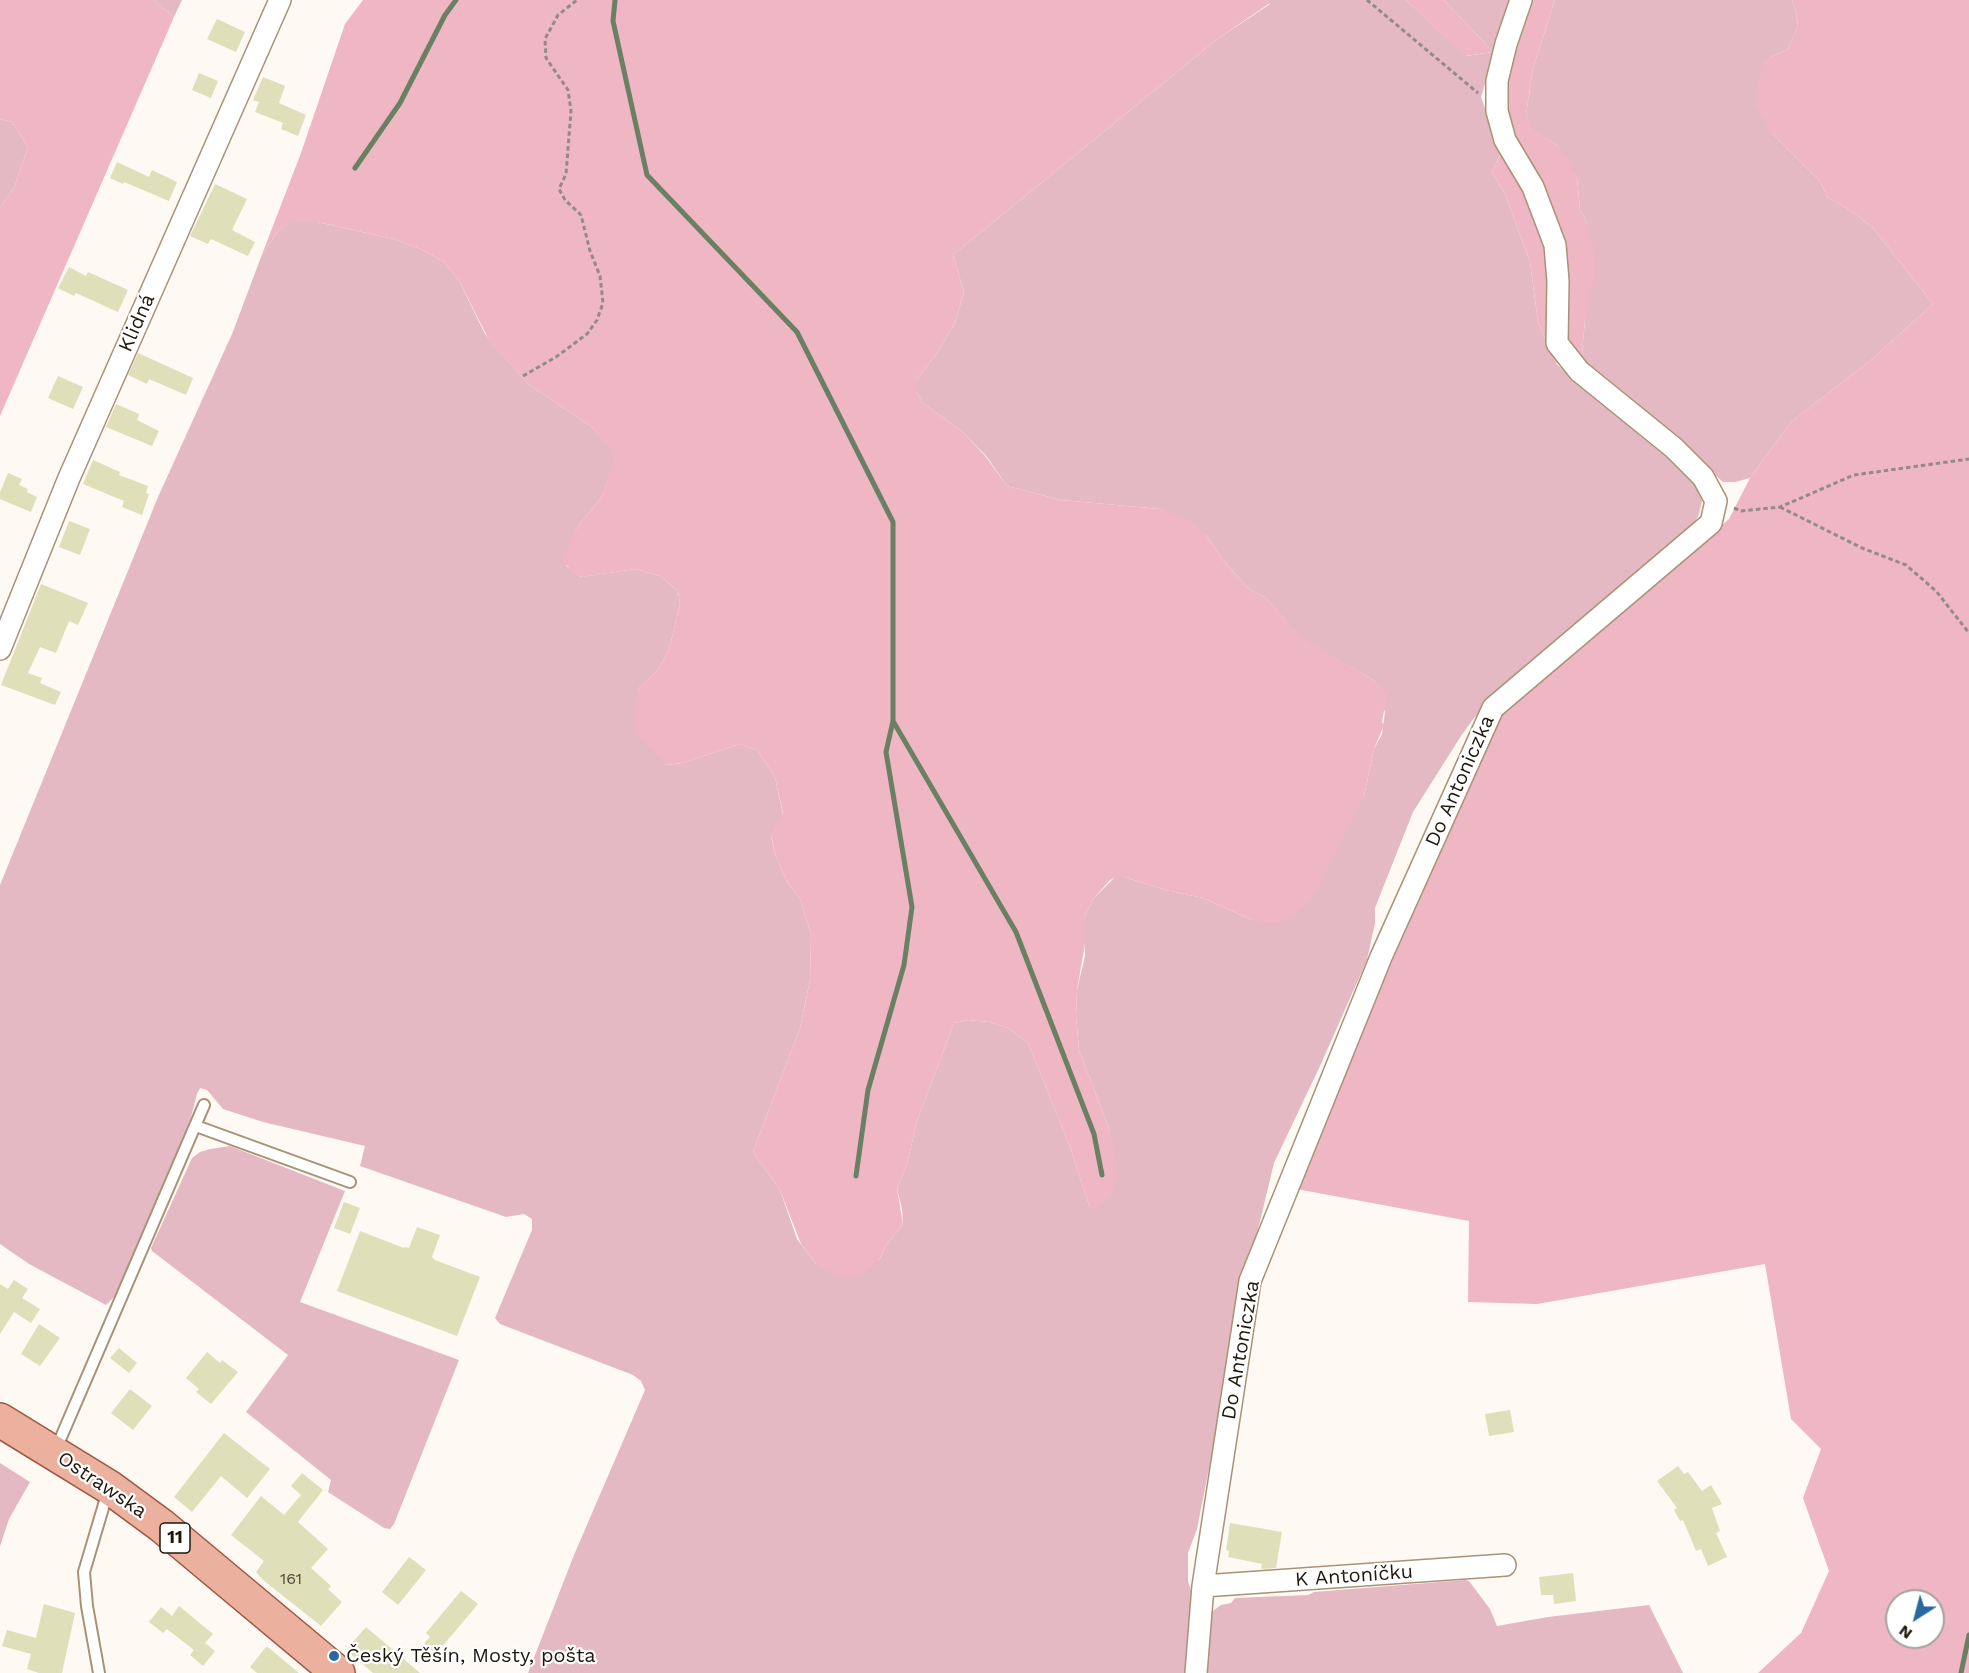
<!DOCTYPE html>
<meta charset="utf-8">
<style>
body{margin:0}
#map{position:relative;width:1969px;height:1673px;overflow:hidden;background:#fef9f3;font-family:"Work Sans",sans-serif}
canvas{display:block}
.north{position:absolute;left:1885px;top:1589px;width:60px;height:60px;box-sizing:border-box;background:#fff;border:2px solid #a6a39e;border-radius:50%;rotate:216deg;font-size:16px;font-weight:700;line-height:24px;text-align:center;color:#21180d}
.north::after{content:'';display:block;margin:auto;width:21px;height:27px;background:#29699f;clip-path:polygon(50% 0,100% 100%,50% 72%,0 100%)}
</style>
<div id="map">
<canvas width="1969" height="1673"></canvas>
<div class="north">N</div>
</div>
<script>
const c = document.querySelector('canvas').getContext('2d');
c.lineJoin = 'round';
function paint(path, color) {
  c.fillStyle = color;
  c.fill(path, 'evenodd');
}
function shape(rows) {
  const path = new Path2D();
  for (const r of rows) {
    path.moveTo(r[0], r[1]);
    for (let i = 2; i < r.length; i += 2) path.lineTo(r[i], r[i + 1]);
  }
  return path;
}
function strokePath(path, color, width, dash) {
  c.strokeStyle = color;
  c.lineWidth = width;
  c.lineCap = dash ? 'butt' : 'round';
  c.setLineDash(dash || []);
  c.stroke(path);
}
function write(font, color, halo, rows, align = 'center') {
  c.font = font + ' "Work Sans",sans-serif';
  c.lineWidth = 4.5;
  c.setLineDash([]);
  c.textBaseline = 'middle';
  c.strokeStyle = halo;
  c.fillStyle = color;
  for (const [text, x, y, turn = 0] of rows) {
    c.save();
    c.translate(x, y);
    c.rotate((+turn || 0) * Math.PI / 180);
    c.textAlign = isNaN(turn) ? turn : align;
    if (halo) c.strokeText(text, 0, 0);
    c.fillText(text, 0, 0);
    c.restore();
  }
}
paint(shape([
 [154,0,182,0,174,17],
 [1265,0,1406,0,1466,56,1493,52,1444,0,1510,0,1481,97,1501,152,1492,172,1505,194,1530,262,1538,322,1556,363,1573,380,1656,444,1694,481,1702,501,1699,514,1694,525,1676,542,1530,661,1503,687,1474,718,1461,736,1413,812,1375,908,1375,923,1367,960,1320,1066,1274,1163,1248,1271,1197,1529,1188,1553,1188,1581,1191,1591,1186,1673,528,1673,574,1555,645,1390,641,1381,633,1375,500,1324,495,1318,532,1230,532,1219,524,1214,506,1217,360,1166,365,1146,263,1122,223,1109,207,1090,200,1088,197,1094,189,1125,118,1293,106,1305,29,1264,0,1244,0,885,158,497,232,334,261,257,277,232,292,222,317,222,394,239,423,250,444,262,458,279,485,334,528,384,592,427,617,453,603,495,576,529,566,566,581,577,635,569,660,576,678,591,680,604,669,650,658,670,637,690,666,765,682,763,740,744,757,750,775,777,783,815,771,836,775,854,787,882,800,898,811,935,810,980,800,1028,753,1152,780,1190,797,1239,816,1264,879,1260,885,1247,903,1224,902,1209,897,1189,907,1164,917,1121,954,1023,968,1020,989,1022,1008,1028,1028,1043,1070,1147,1090,1208,1110,1131,1079,1050,1076,1016,1077,990,1085,956,1085,916,1093,899,1115,877,1124,877,1166,890,1203,898,1252,920,1364,796,1374,749,1382,734,1385,712,1375,681,1302,639,1266,598,1248,588,1223,560,1206,535,1160,509,1061,500,1007,486,987,457,965,434,923,403,917,392,917,379,938,352,955,323,964,292,953,255,1216,40,1270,4],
 [1555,0,1792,0,1796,12,1798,26,1787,50,1770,57,1773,134,1820,181,1827,197,1850,210,1873,228,1933,304,1871,360,1791,422,1750,478,1735,482,1723,482,1671,436,1581,364,1585,320,1588,224,1580,209,1577,178,1558,146,1533,131,1526,115,1533,68],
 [0,119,12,122,28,147,14,188,0,207],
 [230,1146,345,1191,300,1302,459,1360,394,1524,390,1529,384,1528,328,1492,331,1480,246,1412,288,1355,152,1251,151,1248,192,1158,200,1152,210,1149],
 [0,1463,30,1482,9,1519,0,1546],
 [1465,1580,1469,1581,1490,1609,1497,1626,1548,1617,1649,1605,1683,1673,1205,1673,1210,1613,1221,1605,1231,1603,1235,1598,1308,1595,1314,1592]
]), '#e5b9c3');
paint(shape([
 [0,0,154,0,174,17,0,416,0,207,14,188,28,147,12,122,0,119],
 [363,0,1265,0,1270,3,1216,40,953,255,964,292,955,323,938,352,917,379,917,392,923,403,965,434,986,457,1007,486,1061,500,1160,509,1186,518,1206,535,1223,560,1248,588,1266,598,1302,638,1375,681,1387,694,1382,722,1384,725,1374,749,1364,796,1318,890,1297,915,1273,923,1252,920,1203,898,1166,890,1124,877,1116,877,1110,880,1093,899,1085,916,1085,944,1077,990,1076,1016,1079,1050,1110,1131,1118,1173,1111,1196,1099,1209,1090,1208,1070,1147,1028,1043,1008,1028,989,1022,968,1020,954,1023,917,1121,907,1164,897,1189,903,1224,885,1247,879,1260,868,1271,853,1277,840,1276,816,1264,801,1244,780,1190,753,1152,800,1028,810,980,811,935,800,898,787,882,775,854,771,835,783,814,775,777,757,750,740,744,682,763,666,765,634,732,637,690,658,670,669,650,680,604,678,591,660,576,635,569,582,577,573,573,562,560,576,529,603,495,616,453,592,427,528,384,488,338,458,279,444,262,423,250,394,239,317,222,293,222,277,232,261,257,301,153,345,24],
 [1406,0,1444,0,1493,52,1465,56],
 [1529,0,1555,0,1533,68,1526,115,1534,131,1558,146,1569,159,1577,178,1580,209,1588,224,1592,240,1595,274,1585,320,1581,364,1556,363,1538,322,1530,262,1505,194,1492,172,1501,152,1504,76],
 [1792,0,1969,0,1969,1673,1758,1673,1801,1633,1829,1571,1803,1498,1821,1449,1791,1419,1765,1264,1537,1304,1468,1302,1469,1221,1291,1188,1502,715,1729,519,1750,478,1791,422,1871,360,1933,304,1873,228,1850,210,1827,197,1820,181,1773,134,1756,106,1757,85,1763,63,1770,57,1787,50,1798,26,1796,12],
 [1897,1601,1933,1601,1933,1637,1897,1637]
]), '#efb6c4');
strokePath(shape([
 [615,0,613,21,647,175,797,332,893,522,893,721,886,752,912,907,904,965,868,1090,856,1176],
 [355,168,400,103,445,15,456,0],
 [893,721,1016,932,1094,1134,1102,1175],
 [1961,1673,1969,1635]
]), '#6a8062', 5);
paint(shape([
 [217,19,245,32,236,52,207,39],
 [199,73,218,81,211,98,192,90],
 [263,77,285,86,279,103,306,115,298,136,281,129,283,123,255,112,259,102,253,100],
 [117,162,149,177,152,170,177,182,169,201,124,182,123,184,110,178],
 [215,184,247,199,232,230,255,242,248,256,211,239,208,244,190,236],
 [69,267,86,276,88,272,128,290,118,312,76,293,74,296,58,288],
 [138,353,193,378,186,395,149,379,147,384,128,375],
 [58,376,83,387,73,409,48,398],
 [116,404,139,414,137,420,159,431,152,446,106,427],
 [93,460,120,472,119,475,148,486,146,493,149,494,142,515,122,507,124,501,83,484],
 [8,473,22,479,19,485,28,489,27,492,37,497,31,512,0,499,0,492],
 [69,521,90,529,80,555,59,547],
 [41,584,88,603,78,625,69,621,56,653,40,647,28,673,42,678,40,683,61,692,55,705,1,685],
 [344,1202,360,1208,350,1234,334,1228],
 [417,1227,440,1235,432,1257,435,1260,480,1277,457,1336,337,1291,360,1231,404,1248,405,1247,409,1248],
 [14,1280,28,1289,22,1298,40,1309,31,1323,14,1312,0,1334,0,1284,8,1289],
 [39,1324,60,1338,40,1366,21,1354],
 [119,1348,137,1363,129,1373,110,1358],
 [207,1352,220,1363,222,1360,238,1372,211,1404,196,1392,199,1389,186,1378],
 [130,1389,152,1406,133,1430,111,1413],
 [1510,1410,1514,1432,1489,1436,1485,1414],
 [224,1433,270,1469,247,1498,221,1476,192,1512,174,1497],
 [1678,1466,1684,1474,1688,1472,1702,1491,1711,1485,1722,1504,1712,1508,1720,1531,1716,1533,1727,1557,1708,1566,1701,1549,1696,1551,1683,1520,1680,1521,1674,1510,1677,1508,1657,1481],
 [302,1473,323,1490,298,1522,328,1549,311,1568,331,1586,328,1589,342,1602,321,1626,263,1580,256,1572,264,1561,231,1535,261,1496,284,1515,301,1495,291,1486],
 [1230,1523,1282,1532,1276,1568,1261,1569,1262,1564,1228,1557,1229,1551,1226,1550],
 [409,1557,426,1570,398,1605,382,1592],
 [1573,1573,1576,1601,1554,1604,1553,1595,1541,1595,1539,1577],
 [461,1591,478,1604,436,1654,424,1643,430,1637,426,1633],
 [44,1604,75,1613,62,1673,39,1673,27,1669,31,1654,2,1646,7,1630,36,1638],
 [179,1606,213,1634,205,1643,215,1651,203,1666,190,1655,194,1650,167,1629,163,1633,149,1622,161,1607,172,1616],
 [366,1627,379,1638,420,1673,373,1673,346,1650],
 [266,1647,269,1648,299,1673,257,1673,250,1667]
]), '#dfdfba');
const service = shape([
 [196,1126,350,1182],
 [56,1449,204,1105],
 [99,1673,87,1606,84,1572,108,1491]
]);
const minor = shape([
 [0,649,69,478,280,0],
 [1203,1586,1505,1565],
 [1196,1673,1203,1586,1250,1281,1381,957,1493,708,1711,523,1716,501,1703,477,1674,448,1579,371,1557,343,1558,281,1555,245,1533,187,1505,140,1497,111,1497,81,1506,44,1521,0]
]);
const primary = shape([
 [0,1420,109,1487,162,1526,338,1673]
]);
strokePath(service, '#a99276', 14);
strokePath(minor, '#a99276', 24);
strokePath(primary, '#9c5841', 36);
strokePath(shape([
 [1367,0,1478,93],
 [523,376,556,357,587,334,597,320,603,303,600,276,590,251,581,215,565,200,559,189,566,174,571,111,568,90,546,58,545,39,558,15,577,0],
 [1780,507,1862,548,1906,565,1936,591,1969,633],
 [1734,508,1741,511,1780,507,1854,475,1969,459]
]), '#938c84', 3, [4.5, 3]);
strokePath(service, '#fff', 10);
strokePath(minor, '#fff', 21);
strokePath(primary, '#ebb09e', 33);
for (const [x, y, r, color] of [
 [334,1656,6,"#29699f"]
]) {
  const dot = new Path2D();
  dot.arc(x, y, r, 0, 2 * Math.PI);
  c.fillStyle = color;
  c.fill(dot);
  strokePath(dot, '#fff', 2);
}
write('16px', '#504a38', null, [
 ["161",291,1579]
]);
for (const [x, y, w] of [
 [175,1538,30]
]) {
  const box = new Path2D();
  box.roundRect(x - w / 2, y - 15, w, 30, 4.5);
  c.fillStyle = '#fff';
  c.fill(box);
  strokePath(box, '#21180d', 1.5);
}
write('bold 18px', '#21180d', null, [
 ["11",175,1538]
]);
write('20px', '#21180d', '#fff', [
 ["Klidná",137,323,-66],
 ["Do Antoniczka",1460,781,-66],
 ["Do Antoniczka",1241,1350,-80],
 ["Ostrawska",102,1485,34],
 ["K Antoníčku",1354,1576,-4]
]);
write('20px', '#21180d', '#fff', [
 ["Český Těšín, Mosty, pošta",346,1656]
], 'left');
</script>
